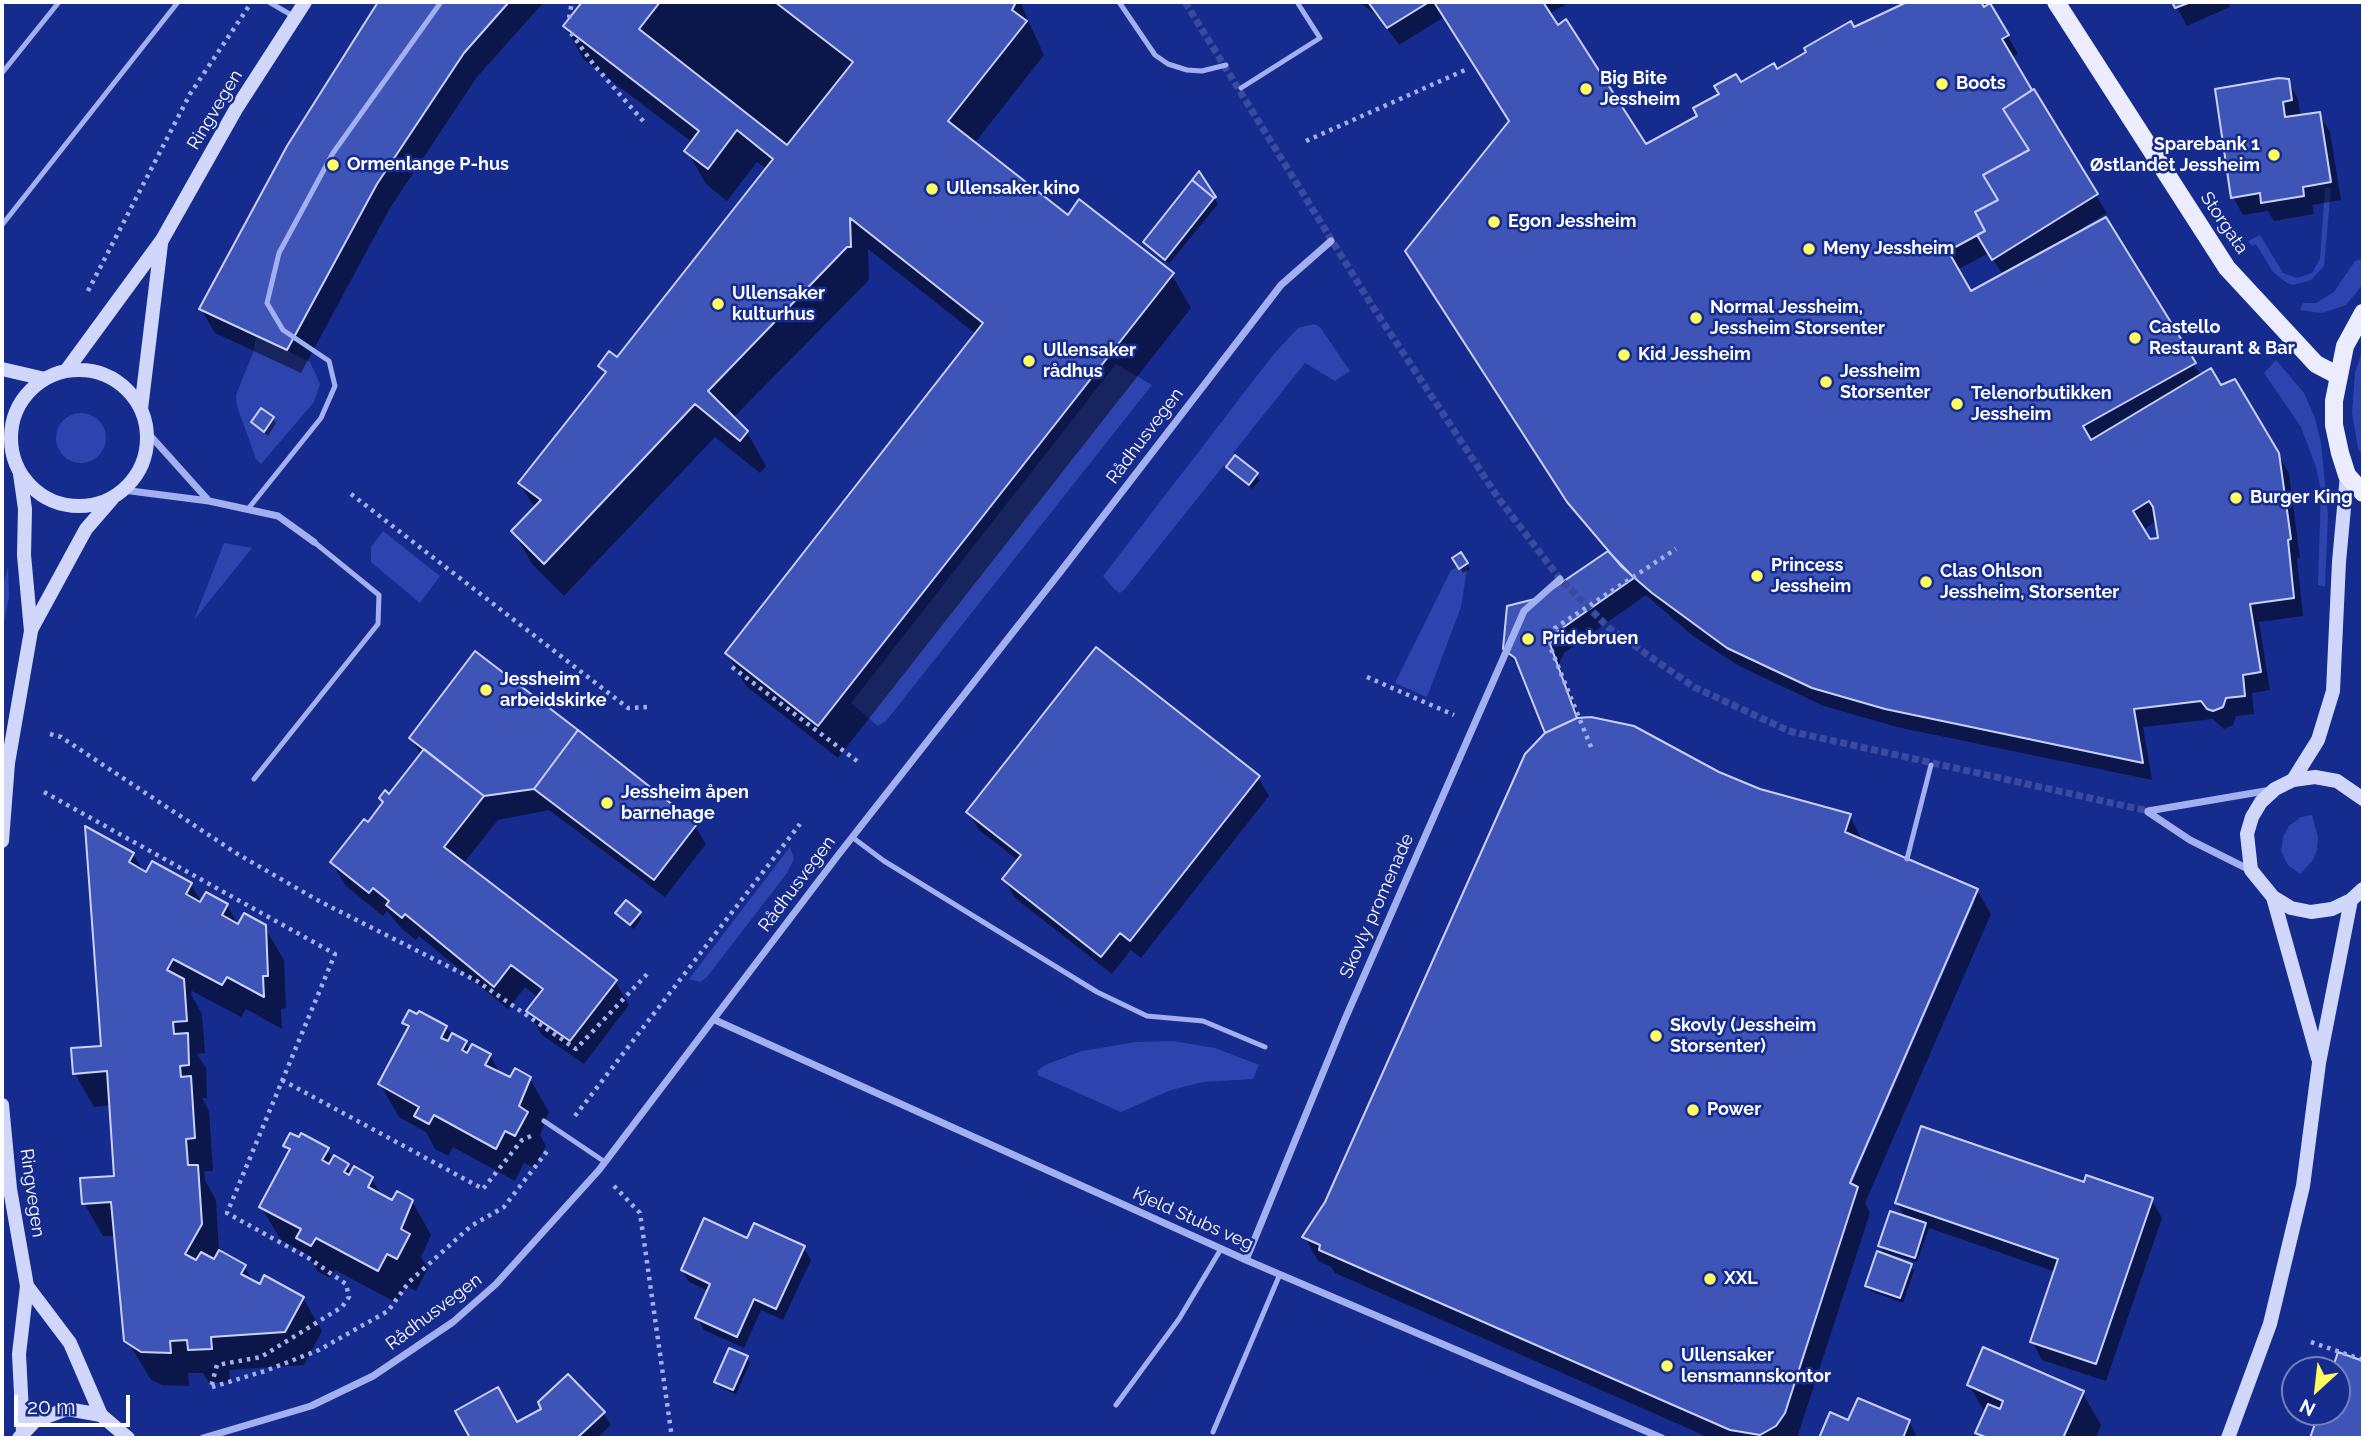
<!DOCTYPE html>
<meta charset="utf-8">
<style>
body{margin:0}
#map{position:relative;width:2365px;height:1440px;overflow:hidden;background:#162b8e;font-family:Raleway,sans-serif}
canvas{display:block}
.frame{position:absolute;inset:0;border:4px solid #fff;pointer-events:none}
.north{position:absolute;left:2281px;top:1356px;width:70px;height:70px;box-sizing:border-box;background:#162b8e;border:2px solid #7380bb;border-radius:50%;rotate:207deg;font-size:19px;font-weight:700;line-height:28px;text-align:center;color:#fff}
.north::after{content:'';display:block;margin:auto;width:24px;height:32px;background:#fffb61;clip-path:polygon(50% 0,100% 100%,50% 72%,0 100%)}
.scale{position:absolute;left:14px;top:1395px;width:116px;height:32px;box-sizing:border-box;border:4px solid #fff;border-top:0;padding-left:9px;font-size:21px;line-height:24px;white-space:nowrap;color:#fff;-webkit-text-stroke:5px #162b8e;paint-order:stroke}
</style>
<div id="map">
<canvas width="2365" height="1440"></canvas>
<div class="frame"></div>
<div class="north">N</div>
<div class="scale">20 m</div>
</div>
<script>
const c = document.querySelector('canvas').getContext('2d');
c.lineJoin = 'round';
function paint(path, color) {
  c.fillStyle = color;
  c.fill(path, 'evenodd');
}
function shape(rows) {
  const path = new Path2D();
  for (const r of rows) {
    if (r.length === 3) {
      path.moveTo(r[0] + r[2], r[1]);
      path.arc(r[0], r[1], r[2], 0, 2 * Math.PI);
      continue;
    }
    path.moveTo(r[0], r[1]);
    for (let i = 2; i < r.length; i += 2) path.lineTo(r[i], r[i + 1]);
  }
  return path;
}
function strokePath(path, color, width, dash) {
  c.strokeStyle = color;
  c.lineWidth = width;
  c.lineCap = dash ? 'butt' : 'round';
  c.setLineDash(dash || []);
  c.stroke(path);
}
function write(font, color, halo, rows, align = 'center') {
  c.font = font + ' Raleway,sans-serif';
  c.lineWidth = 5;
  c.setLineDash([]);
  c.textBaseline = 'middle';
  c.strokeStyle = halo;
  c.fillStyle = color;
  for (const [text, x, y, turn = 0] of rows) {
    c.save();
    c.translate(x, y);
    c.rotate((+turn || 0) * Math.PI / 180);
    c.textAlign = isNaN(turn) ? turn : align;
    if (halo) c.strokeText(text, 0, 0);
    c.fillText(text, 0, 0);
    c.restore();
  }
}
paint(shape([
 [2325,188,2331,188,2324,266,2311,280,2293,285,2287,283,2273,272,2256,244,2252,246,2248,241,2260,235,2283,273,2297,278,2312,273,2320,259],
 [2363,259,2363,284,2346,305,2322,313,2300,310,2303,303,2316,303,2334,292,2355,261],
 [1314,324,1320,327,1350,371,1335,381,1305,363,1233,453,1235,455,1226,467,1224,465,1125,589,1120,593,1114,589,1103,576,1273,355,1298,328],
 [256,336,310,362,320,384,314,402,261,464,256,459,237,406,236,395,253,353],
 [2363,349,2363,457,2358,448,2352,413,2355,373],
 [2276,360,2304,393,2315,418,2321,443,2328,515,2325,587,2318,585,2321,490,2316,467,2301,427,2264,373],
 [1116,364,1152,385,886,721,878,726,851,703],
 [81,438,25],
 [383,531,440,576,420,603,371,562,371,547],
 [224,543,252,548,194,620],
 [1468,563,1461,607,1427,697,1395,683,1451,570],
 [8,566,9,597,2,633,2,589],
 [2312,815,2318,837,2317,850,2313,860,2300,874,2288,865,2281,851,2283,837,2289,826,2301,817],
 [790,847,794,859,787,873,707,977,700,982,689,979],
 [1173,1041,1215,1048,1259,1065,1253,1079,1203,1082,1171,1090,1121,1112,1038,1075,1037,1071,1045,1065,1082,1051,1136,1042]
]), '#2d44af');
paint(shape([
 [380,2,544,2,477,77,390,208,301,373,215,333,201,309,288,147],
 [585,2,1020,2,1044,55,974,144,1068,218,1172,275,1191,308,838,758,746,686,727,653,976,334,868,249,869,280,733,418,747,432,766,466,760,473,715,437,564,596,532,564,513,531,535,508,520,484,605,375,600,366,617,360,767,169,757,162,727,201,706,184,687,151,693,143,584,60,565,27],
 [1359,2,1570,2,1549,14,1645,147,1699,116,1740,84,1776,71,1909,2,1978,2,1983,9,1990,5,2018,54,2011,57,2107,213,2082,228,2084,231,2202,376,2221,387,2234,381,2289,473,2300,558,2297,558,2303,616,2259,622,2270,690,2252,693,2254,714,2236,716,2233,725,2224,729,2213,719,2143,727,2152,780,1897,727,1824,706,1739,666,1693,636,1646,595,1564,653,1559,664,1580,720,1602,719,1633,728,1718,773,1760,791,1850,816,1863,842,1977,890,1991,914,1865,1203,1870,1213,1797,1438,1710,1438,1335,1273,1331,1267,1318,1261,1305,1237,1326,1203,1547,734,1522,672,1505,648,1540,599,1608,553,1569,505,1417,270,1511,122,1444,17,1399,45,1378,16],
 [1989,253,2003,275,1970,293,1957,270],
 [2156,521,2160,540,2149,541,2143,530],
 [1970,903,1974,903,1848,1192,1844,1191],
 [2174,2,2228,2,2230,7,2187,26],
 [2288,81,2298,99,2301,117,2319,114,2330,132,2341,200,2312,205,2314,214,2274,221,2268,211,2243,215,2233,197],
 [1199,174,1218,204,1169,264,1145,242],
 [273,418,276,423,268,436,253,422],
 [1228,467,1256,475,1260,480,1252,489],
 [1461,554,1470,569,1463,573,1455,559],
 [411,738,695,826,706,844,665,897,549,810,498,820,463,864,615,981,629,1005,584,1064,542,1035,528,1012,539,998,525,987,508,1009,419,936,416,940,402,929,387,911,383,916,346,886,332,863,368,825,421,755],
 [1258,777,1269,796,1141,958,1131,950,1112,974,1015,898,1004,879,1019,861,979,830,968,812],
 [87,829,133,854,144,872,191,884,202,903,227,905,239,926,264,926,284,960,286,1008,281,1009,282,1029,246,1009,241,1017,192,991,191,994,202,1014,205,1053,197,1054,206,1068,207,1098,202,1098,209,1111,213,1171,204,1171,205,1180,216,1200,219,1252,244,1266,254,1283,303,1298,322,1331,304,1365,229,1370,230,1382,209,1383,203,1373,188,1373,189,1386,162,1385,151,1380,123,1333,115,1236,103,1236,84,1203,116,1178,111,1105,94,1107,75,1074,103,1047],
 [639,913,642,918,634,929,618,914],
 [404,1023,446,1027,452,1037,466,1042,470,1050,490,1055,501,1075,511,1080,530,1079,549,1112,540,1135,546,1146,534,1168,524,1163,515,1181,453,1147,448,1156,435,1149,426,1132,399,1117,380,1084,408,1031],
 [285,1145,327,1150,333,1160,347,1165,352,1173,371,1178,383,1197,392,1202,412,1201,431,1235,421,1257,428,1268,416,1291,406,1286,397,1303,335,1270,330,1278,317,1271,307,1254,281,1240,261,1207,290,1154],
 [2085,1184,2151,1199,2162,1218,2106,1381,2042,1360,2032,1341,2056,1272,1929,1228,1917,1262,1883,1252,1880,1246,1905,1217,1897,1203],
 [748,1240,804,1248,811,1260,783,1320,761,1310,744,1348,704,1330,697,1318,709,1291,689,1282,682,1270],
 [1911,1266,1914,1271,1903,1303,1870,1291,1867,1285],
 [2339,1355,2363,1362,2363,1438,2312,1438,2320,1412,2337,1412,2337,1370,2334,1370],
 [747,1358,750,1363,736,1394,719,1387,716,1382],
 [568,1377,604,1414,611,1425,597,1438,472,1438,457,1411,517,1425,544,1410],
 [1969,1385,2082,1392,2101,1425,2096,1438,1980,1438,1977,1433,1986,1414],
 [1831,1414,1849,1422,1909,1422,1916,1434,1914,1438,1821,1438]
]), '#0007');
const building = shape([
 [378,2,509,2,464,53,377,184,287,350,199,309,287,146,378,2],
 [582,2,1016,2,1012,10,1027,21,948,121,1068,215,1079,199,1174,273,818,726,725,653,983,323,850,218,851,247,847,247,708,391,748,431,740,441,695,404,544,564,511,531,541,500,518,483,606,372,598,366,609,351,617,357,773,159,737,130,708,169,684,151,699,131,563,26,582,2],
 [660,2,775,2,853,62,787,145,639,29,660,2],
 [1368,2,1429,2,1387,28,1368,2],
 [1434,2,1543,2,1558,25,1566,19,1646,144,1697,116,1693,108,1719,94,1714,86,1736,74,1741,82,1774,63,1777,69,1806,52,1804,48,1851,21,1854,27,1907,2,1981,2,1984,7,1990,3,2009,35,2002,39,2032,90,2003,109,2029,150,1983,175,1998,200,1975,212,1985,231,1948,251,1971,291,2106,217,2196,363,2083,426,2091,440,2211,368,2221,385,2235,379,2279,453,2291,539,2288,540,2294,598,2250,604,2261,672,2243,675,2245,696,2226,698,2223,707,2213,711,2207,709,2201,701,2134,709,2143,763,1885,709,1812,688,1727,648,1652,593,1622,567,1567,502,1405,251,1509,121,1434,2],
 [2149,501,2153,507,2158,538,2150,539,2133,511,2149,501],
 [2172,2,2191,2,2175,8,2172,2],
 [2279,78,2289,79,2292,100,2283,102,2285,117,2320,112,2331,182,2303,187,2304,196,2261,203,2260,193,2231,198,2215,89,2279,78],
 [2034,89,2098,194,1992,260,1977,235,1985,231,1975,212,1998,200,1983,175,2029,150,2003,109,2034,89],
 [1199,171,1216,197,1214,198,1192,180,1199,171],
 [1192,180,1214,198,1165,260,1143,242,1192,180],
 [261,408,274,417,264,432,251,422,261,408],
 [1235,455,1258,473,1249,485,1226,467,1235,455],
 [1608,551,1634,578,1554,634,1550,644,1577,718,1545,733,1515,658,1503,649,1507,606,1539,598,1608,551],
 [1461,552,1468,563,1459,569,1452,558,1461,552],
 [1096,647,1260,776,1130,941,1120,933,1101,957,1002,879,1021,855,966,812,1096,647],
 [475,651,578,730,534,789,484,796,409,738,475,651],
 [1591,717,1634,726,1719,772,1760,789,1851,814,1845,832,1978,889,1850,1183,1858,1187,1785,1413,1776,1426,1760,1435,1730,1430,1319,1250,1320,1245,1302,1237,1325,1202,1525,754,1545,733,1577,718,1591,717],
 [578,730,697,824,654,880,534,789,578,730],
 [424,749,484,796,444,847,617,980,570,1041,526,1011,543,989,511,965,494,987,405,914,402,918,386,905,389,901,373,888,369,893,330,862,364,819,368,822,383,802,379,798,385,790,389,794,424,749],
 [85,826,134,853,129,862,146,872,152,861,192,883,186,894,200,902,206,892,228,904,222,915,238,924,244,913,266,925,268,976,263,976,264,997,227,977,222,985,173,959,167,970,184,979,187,1021,173,1022,174,1034,188,1033,189,1065,180,1066,181,1077,191,1076,195,1138,186,1139,188,1165,198,1165,202,1224,185,1254,196,1260,201,1252,214,1259,219,1250,246,1265,241,1274,260,1284,264,1275,304,1297,285,1332,211,1337,212,1349,188,1350,187,1340,170,1341,171,1353,141,1352,124,1341,111,1202,82,1204,80,1178,114,1176,107,1071,73,1074,71,1048,101,1046,85,826],
 [626,900,641,912,630,925,615,913,626,900],
 [409,1010,417,1014,419,1011,447,1026,441,1038,448,1041,452,1033,467,1041,462,1050,467,1053,472,1044,491,1054,485,1065,510,1077,515,1068,531,1077,519,1106,528,1112,515,1136,505,1131,496,1149,434,1115,429,1124,414,1116,419,1107,378,1084,409,1026,402,1023,409,1010],
 [1921,1126,2084,1182,2086,1175,2153,1198,2096,1364,2030,1342,2058,1259,1895,1203,1921,1126],
 [290,1133,299,1137,301,1133,329,1148,322,1160,329,1164,334,1155,349,1164,344,1172,349,1175,354,1166,373,1177,368,1187,392,1200,397,1191,413,1200,401,1229,410,1234,397,1259,387,1254,378,1271,316,1238,311,1246,296,1238,301,1229,259,1207,290,1149,283,1146,290,1133],
 [1890,1211,1926,1223,1915,1258,1878,1246,1890,1211],
 [704,1218,747,1238,754,1223,805,1246,776,1309,754,1299,737,1337,695,1318,710,1284,681,1270,704,1218],
 [1877,1251,1912,1264,1900,1298,1865,1286,1877,1251],
 [1983,1347,2084,1391,2063,1438,1988,1438,1975,1433,1988,1404,2000,1409,2003,1401,1967,1385,1983,1347],
 [729,1348,748,1356,733,1390,714,1382,729,1348],
 [2338,1352,2363,1361,2363,1438,2310,1438,2319,1412,2337,1412,2337,1370,2332,1370,2338,1352],
 [568,1374,605,1412,577,1438,470,1438,455,1411,498,1387,517,1422,541,1409,538,1402,568,1374],
 [1858,1398,1910,1420,1903,1438,1819,1438,1830,1412,1848,1420,1858,1398]
]);
paint(building, '#3f54b7');
strokePath(building, '#c9d2fb', 2);
strokePath(shape([
 [1185,2,1371,304,1499,499,1560,579,1609,628,1694,687,1789,731,2148,811]
]), '#394b9f', 7, [7, 3.5]);
strokePath(shape([
 [569,18,572,2],
 [571,33,594,65,644,122],
 [1306,141,1465,70],
 [88,291,190,94,249,6],
 [351,494,628,708,648,707],
 [732,667,861,764],
 [1367,677,1454,715],
 [50,734,61,737,236,853,319,901,477,981,576,1049,650,971],
 [1591,747,1549,644,1555,628,1676,549],
 [44,792,335,954,227,1213,310,1259,346,1284,349,1297,342,1307,261,1357,217,1365,211,1387],
 [282,1080,483,1189,522,1140,531,1136],
 [575,1116,800,824],
 [614,1186,640,1213,672,1438],
 [2311,1342,2363,1360],
 [212,1387,265,1371,319,1350,388,1311,409,1282,471,1226,504,1207,548,1150]
]), '#a2b0f0', 4.5, [3.5, 5]);
strokePath(shape([
 [269,2,293,16],
 [1119,2,1155,55,1168,64,1187,70,1202,71,1226,65],
 [2,73,59,2],
 [1241,88,1320,38,1297,2],
 [2,225,178,2],
 [248,509,321,418,335,386,329,361,283,330,267,303,279,253,333,153,441,2],
 [254,779,378,624,379,595,314,542],
 [852,837,884,861,1097,992,1147,1016,1203,1021,1265,1047],
 [1907,859,1931,765],
 [544,1121,605,1162],
 [1116,1405,1179,1319,1221,1249],
 [1213,1432,1280,1274]
]), '#a2b0f0', 5);
strokePath(shape([
 [147,432,209,501],
 [123,490,209,501,278,516,314,542],
 [2148,811,2271,790],
 [2148,812,2190,840,2250,870],
 [715,1020,1246,1260,1662,1438],
 [1246,1260,1345,1019,1524,611,1560,579],
 [203,1438,311,1406,373,1376,453,1322,496,1284,599,1170,839,854,1061,571,1281,285,1331,241]
]), '#a2b0f0', 7);
strokePath(shape([
 [2,369,45,379],
 [79,438,68],
 [66,371,162,240,236,109,305,2],
 [141,409,161,244],
 [31,630,86,529,112,499],
 [2293,780,2318,740,2333,691,2339,562,2347,475],
 [2363,799,2337,781,2315,777,2293,780,2275,789,2261,802,2252,817,2247,834,2251,870,2273,897,2291,908,2311,912,2332,909,2351,900,2363,889],
 [2,841,8,763,31,631,24,555,25,509,20,474],
 [2273,897,2318,1058],
 [2,1105,10,1189,27,1286,19,1354,23,1433],
 [27,1286,70,1343,101,1415],
 [19,1438,35,1421,67,1409,101,1415,128,1438],
 [2228,1438,2270,1324,2303,1186,2319,1063,2351,900]
]), '#d0d7fb', 14);
strokePath(shape([
 [2056,2,2227,268,2316,364,2337,375],
 [2363,313,2345,346,2334,401,2334,425,2340,453,2347,475,2363,493]
]), '#ebedff', 18);
for (const [x, y, r, color] of [
 [1942,84,7,"#fffb61"],
 [1586,89,7,"#fffb61"],
 [2274,155,7,"#fffb61"],
 [333,165,7,"#fffb61"],
 [932,189,7,"#fffb61"],
 [1494,222,7,"#fffb61"],
 [1809,249,7,"#fffb61"],
 [718,304,7,"#fffb61"],
 [1696,318,7,"#fffb61"],
 [2135,338,7,"#fffb61"],
 [1624,355,7,"#fffb61"],
 [1029,361,7,"#fffb61"],
 [1826,382,7,"#fffb61"],
 [1957,404,7,"#fffb61"],
 [2236,498,7,"#fffb61"],
 [1757,576,7,"#fffb61"],
 [1926,582,7,"#fffb61"],
 [1528,639,7,"#fffb61"],
 [486,690,7,"#fffb61"],
 [607,803,7,"#fffb61"],
 [1656,1036,7,"#fffb61"],
 [1693,1110,7,"#fffb61"],
 [1710,1279,7,"#fffb61"],
 [1667,1366,7,"#fffb61"]
]) {
  const dot = new Path2D();
  dot.arc(x, y, r, 0, 2 * Math.PI);
  c.fillStyle = color;
  c.fill(dot);
  strokePath(dot, '#162b8e', 2.5);
}
write('bold 18px', '#fff', '#162b8e', [
 ["Big Bite",1600,79],
 ["Jessheim",1600,100],
 ["Boots",1956,84],
 ["Sparebank 1",2260,145,"right"],
 ["Østlandet Jessheim",2260,166,"right"],
 ["Ormenlange P-hus",347,165],
 ["Ullensaker kino",946,189],
 ["Egon Jessheim",1508,222],
 ["Meny Jessheim",1823,249],
 ["Ullensaker",732,294],
 ["kulturhus",732,315],
 ["Normal Jessheim,",1710,308],
 ["Jessheim Storsenter",1710,329],
 ["Castello",2149,328],
 ["Restaurant & Bar",2149,349],
 ["Ullensaker",1043,351],
 ["rådhus",1043,372],
 ["Kid Jessheim",1638,355],
 ["Jessheim",1840,372],
 ["Storsenter",1840,393],
 ["Telenorbutikken",1971,394],
 ["Jessheim",1971,415],
 ["Burger King",2250,498],
 ["Princess",1771,566],
 ["Jessheim",1771,587],
 ["Clas Ohlson",1940,572],
 ["Jessheim, Storsenter",1940,593],
 ["Pridebruen",1542,639],
 ["Jessheim",500,680],
 ["arbeidskirke",500,701],
 ["Jessheim åpen",621,793],
 ["barnehage",621,814],
 ["Skovly (Jessheim",1670,1026],
 ["Storsenter)",1670,1047],
 ["Power",1707,1110],
 ["XXL",1724,1279],
 ["Ullensaker",1681,1356],
 ["lensmannskontor",1681,1377]
], 'left');
write('18px', '#fff', '#162b8e', [
 ["Ringvegen",215,110,-59],
 ["Storgata",2224,223,56],
 ["Rådhusvegen",1145,436,-53],
 ["Rådhusvegen",797,884,-53],
 ["Skovly promenade",1377,906,-66],
 ["Ringvegen",32,1193,82],
 ["Kjeld Stubs veg",1193,1219,24],
 ["Rådhusvegen",434,1312,-37]
]);
</script>
